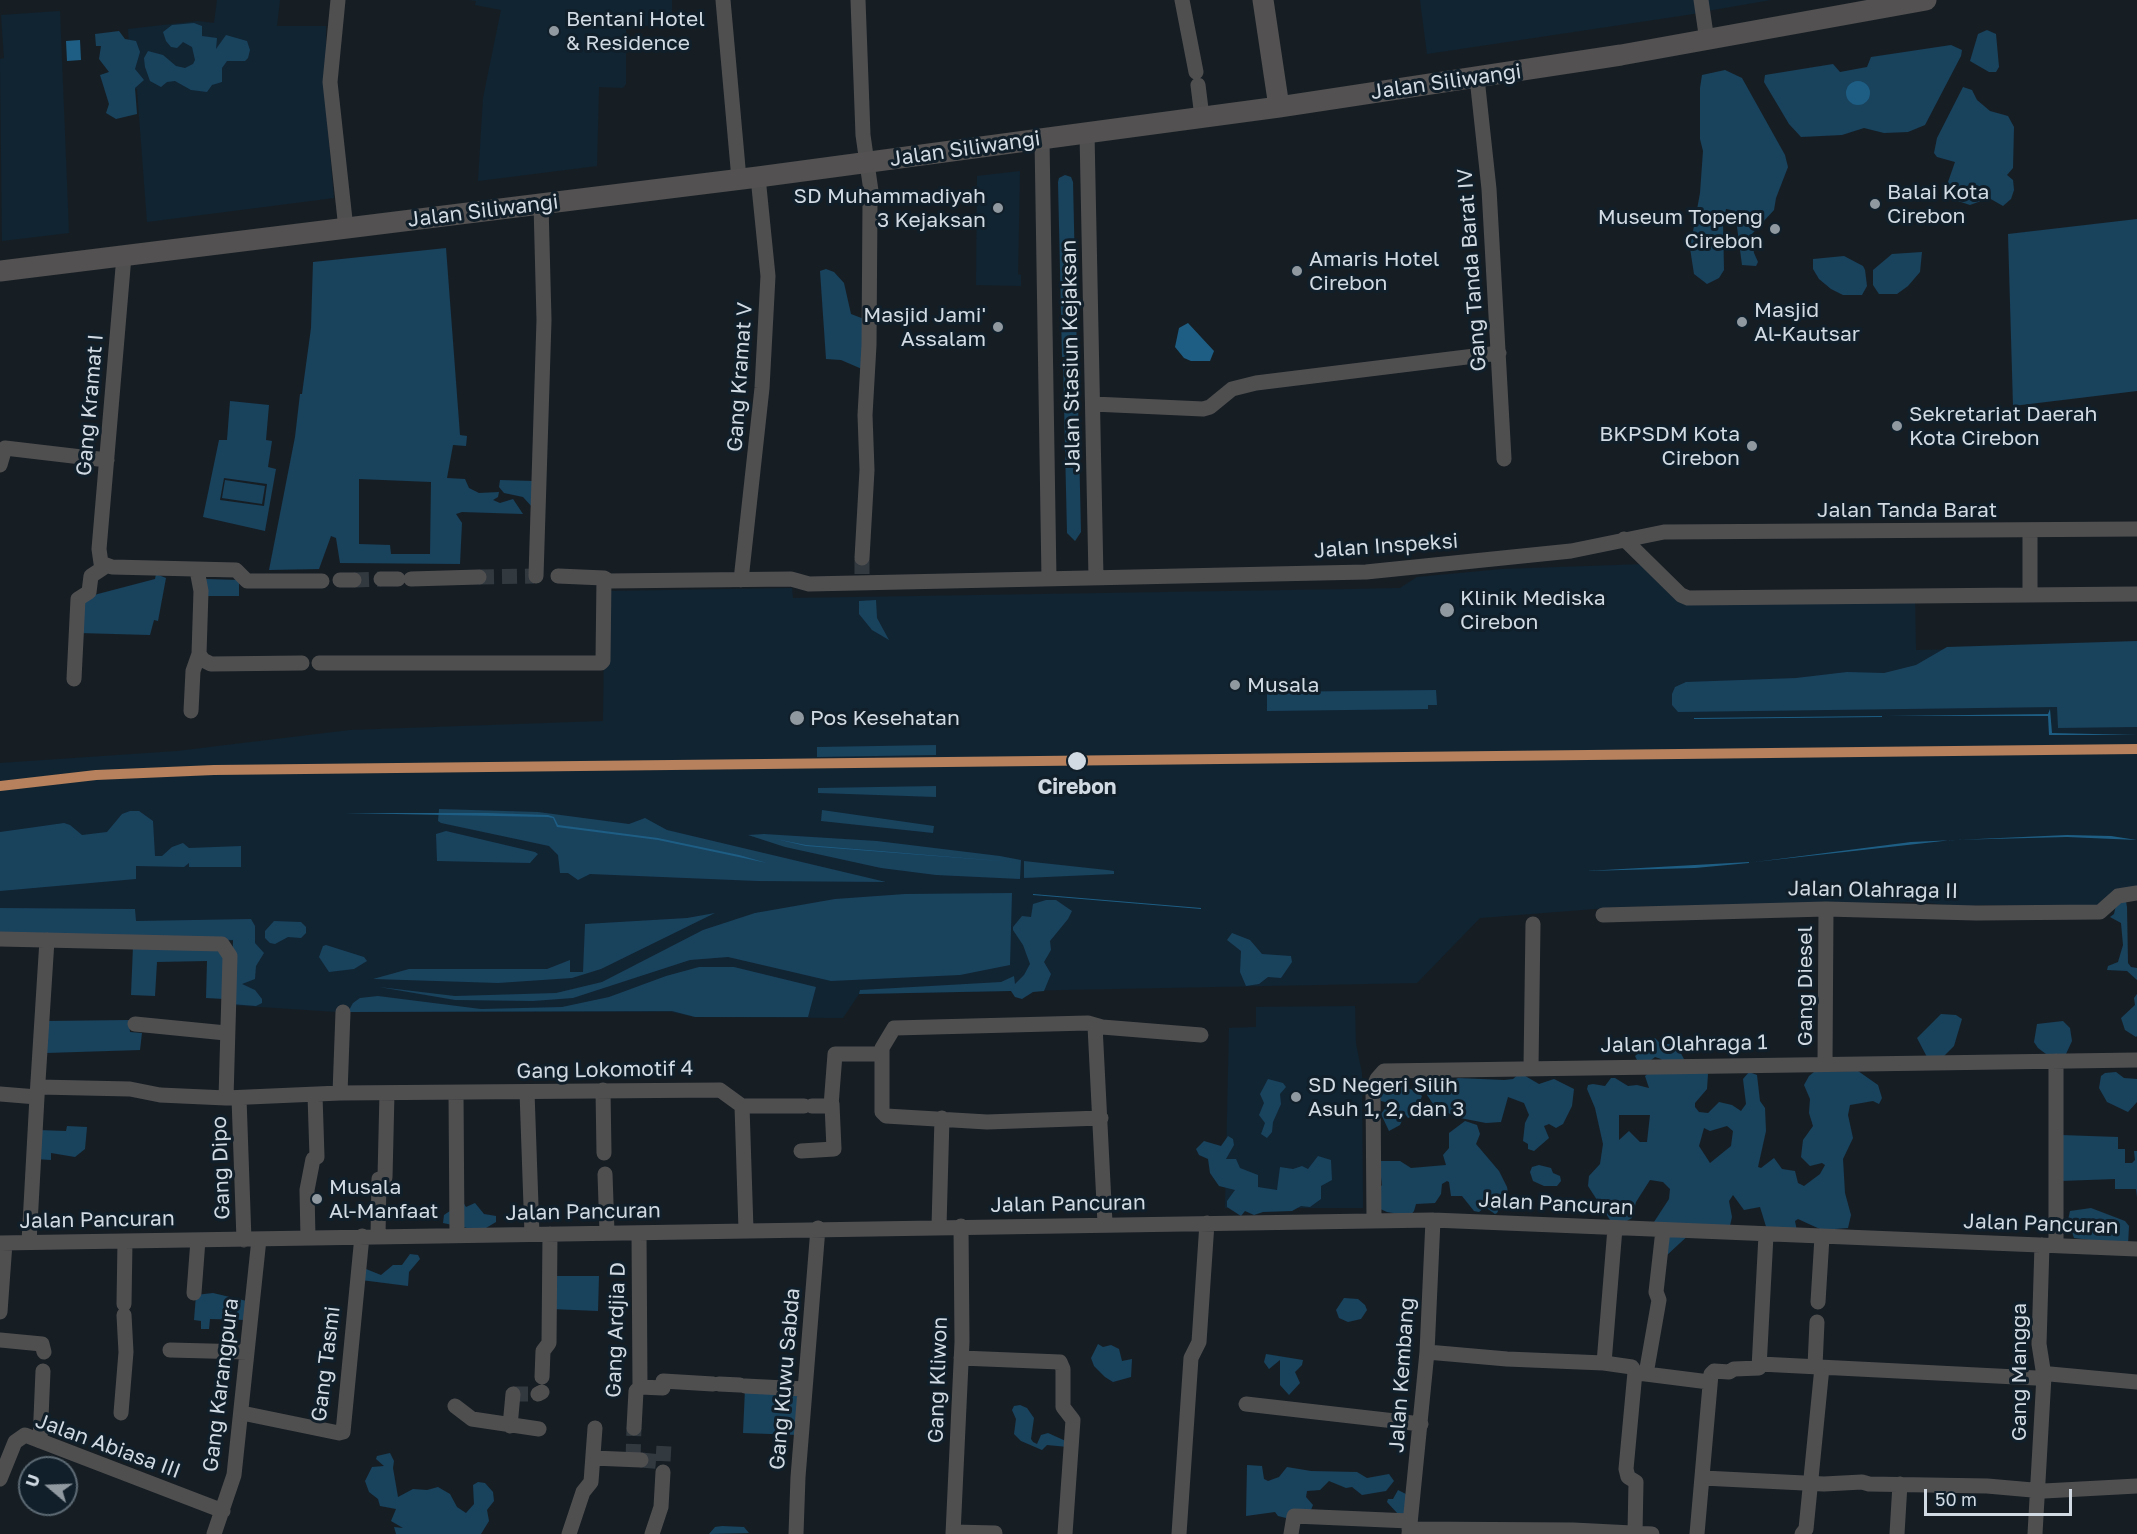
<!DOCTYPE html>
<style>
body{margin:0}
#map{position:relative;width:2137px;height:1534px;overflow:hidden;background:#161e24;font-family:"Golos Text",sans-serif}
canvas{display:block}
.north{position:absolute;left:18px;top:1456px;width:60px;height:60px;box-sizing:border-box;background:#101f2a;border:2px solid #5d6a74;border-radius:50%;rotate:289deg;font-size:16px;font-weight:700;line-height:24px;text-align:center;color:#d1dae2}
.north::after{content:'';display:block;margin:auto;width:21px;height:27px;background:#9098a0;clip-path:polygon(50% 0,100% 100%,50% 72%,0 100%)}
.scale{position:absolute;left:1924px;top:1489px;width:148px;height:27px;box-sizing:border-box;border:3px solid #d1dae2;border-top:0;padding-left:8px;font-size:18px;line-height:21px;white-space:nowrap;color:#d1dae2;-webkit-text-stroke:4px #101f2a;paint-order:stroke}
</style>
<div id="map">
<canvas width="2137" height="1534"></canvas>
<div class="north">U</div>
<div class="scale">50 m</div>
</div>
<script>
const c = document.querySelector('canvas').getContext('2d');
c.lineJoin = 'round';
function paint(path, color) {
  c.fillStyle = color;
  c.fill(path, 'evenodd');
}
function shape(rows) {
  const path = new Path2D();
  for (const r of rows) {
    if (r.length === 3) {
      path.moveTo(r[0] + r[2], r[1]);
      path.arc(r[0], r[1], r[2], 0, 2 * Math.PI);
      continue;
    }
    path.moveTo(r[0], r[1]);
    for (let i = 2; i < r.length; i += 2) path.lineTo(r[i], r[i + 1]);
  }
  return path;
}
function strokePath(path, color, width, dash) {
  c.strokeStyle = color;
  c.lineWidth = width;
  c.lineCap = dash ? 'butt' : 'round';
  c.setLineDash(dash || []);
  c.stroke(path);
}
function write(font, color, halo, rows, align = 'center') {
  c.font = font + ' "Golos Text",sans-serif';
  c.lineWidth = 6;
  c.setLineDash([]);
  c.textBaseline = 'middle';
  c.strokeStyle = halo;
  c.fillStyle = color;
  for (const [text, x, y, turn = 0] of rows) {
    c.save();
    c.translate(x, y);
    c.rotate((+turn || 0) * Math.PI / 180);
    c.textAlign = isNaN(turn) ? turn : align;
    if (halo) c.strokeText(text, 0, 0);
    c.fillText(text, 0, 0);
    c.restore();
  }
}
paint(shape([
 [217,0,280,0,277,26,326,26,326,108,334,198,147,222,137,89,132,89,128,29,198,21,214,23],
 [470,0,672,0,672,27,626,25,626,84,623,88,599,87,597,166,478,181,483,98,501,10,475,5,476,1],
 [1420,0,1698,0,1700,13,1427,54],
 [1705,0,1771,0,1707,11],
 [60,11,69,233,2,241,0,59,4,58,1,15],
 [1020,171,1018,274,1021,275,1021,286,976,285,977,176],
 [1646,564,1687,604,1915,598,1916,650,2137,646,2137,888,2095,906,1982,905,1961,907,1922,902,1620,907,1480,918,1417,983,859,994,843,1018,695,1017,671,1012,337,1012,230,1005,233,941,0,936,0,763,177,751,350,730,603,721,604,651,608,591,792,588,793,598,1353,589,1400,588,1417,577,1502,569],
 [1355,1006,1356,1044,1362,1073,1363,1208,1225,1208,1229,1028,1256,1027,1256,1007]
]), '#112432');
paint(shape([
 [194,23,202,26,202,36,217,38,216,49,226,35,247,41,250,50,248,58,245,61,227,61,222,68,222,82,212,85,207,92,191,90,175,81,167,82,161,87,150,81,145,67,144,58,148,51,163,55,176,66,185,68,193,64,195,60,192,47,183,42,177,48,171,47,166,41,163,32,172,25],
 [1987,30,1996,34,1999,67,1996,72,1989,72,1970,61,1978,34],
 [119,31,125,39,136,41,140,52,135,69,144,80,135,88,137,114,116,119,106,113,109,104,100,75,109,72,99,59,101,46,96,46,95,34],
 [1951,45,1962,50,1961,56,1925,125,1908,132,1884,133,1864,128,1842,135,1801,137,1789,124,1764,82,1765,75,1833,64,1840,72,1867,67,1871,57],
 [1725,70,1742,78,1785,155,1788,167,1776,198,1774,210,1751,235,1754,253,1758,262,1756,266,1742,265,1737,227,1731,210,1726,209,1723,222,1724,270,1719,278,1707,284,1694,274,1690,248,1700,193,1703,151,1700,139,1700,88,1702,75],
 [1963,87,1972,90,1977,100,1990,111,2008,116,2014,127,2013,168,2007,175,2013,180,2014,190,2011,199,2003,206,1989,198,1970,205,1955,200,1951,194,1948,182,1955,162,1937,157,1934,153,1937,138],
 [1065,175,1071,177,1073,182,1077,357,1062,357,1058,182,1059,178],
 [2137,219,2137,391,2013,406,2008,234],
 [446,248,460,435,467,436,466,446,453,445,447,478,465,479,469,488,479,493,499,492,498,497,493,500,500,503,513,499,523,514,462,512,456,514,462,523,460,564,340,563,336,538,331,536,319,569,269,570,295,437,300,394,302,394,311,328,313,262],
 [359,479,431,482,430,554,391,554,390,545,359,544],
 [1922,252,1920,272,1908,286,1897,294,1879,294,1873,285,1873,270,1892,254],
 [1844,256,1863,266,1865,270,1867,286,1862,295,1843,295,1831,289,1819,279,1813,269,1813,259],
 [826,269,834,272,844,283,851,314,864,319,862,369,841,360,826,359,820,271],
 [1063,360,1077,360,1081,532,1075,541,1067,533],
 [230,401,269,405,266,440,272,441,268,467,276,469,265,531,203,517,219,440,227,440],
 [224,478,267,484,264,506,220,500],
 [225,480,265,486,262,504,222,498],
 [500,480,534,481,533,508,523,497,504,493,499,487],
 [156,574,166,578,158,621,154,620,150,635,79,633,80,604,94,595,155,579],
 [206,579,239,580,239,596,206,596],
 [876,600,877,618,889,640,872,630,859,614,859,601],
 [2137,641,2137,727,2058,728,2057,707,1678,712,1672,705,1672,694,1675,687,1686,682,1796,678,1847,672,1884,673,1916,665,1947,647],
 [1436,690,1437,705,1428,705,1428,709,1267,711,1267,692],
 [936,745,936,755,817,757,817,747],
 [936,786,936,797,818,793,818,788],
 [439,809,538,812,629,824,645,818,667,830,886,882,757,881,590,874,578,880,568,873,560,873,558,855,549,846,441,823,438,821],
 [822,810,934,826,933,833,821,821],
 [130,811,139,811,153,821,155,856,162,856,172,847,183,843,189,848,241,846,241,867,189,867,189,863,184,867,136,866,136,879,0,891,0,832,64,823,70,825,82,835,107,832,122,814],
 [446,831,535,852,538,854,530,863,437,861,436,834],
 [764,834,877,841,1000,856,1021,860,1020,879,936,875,881,868,785,847,748,835],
 [1024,861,1107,870,1114,871,1114,874,1024,878],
 [1012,893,1010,965,960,975,831,981,728,957,690,960,573,998,533,1001,455,1000,379,987,455,996,556,993,602,982,703,930,755,913,835,899,905,894],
 [1046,900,1056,900,1072,911,1068,919,1050,941,1051,950,1044,962,1051,974,1044,991,1033,992,1022,999,1015,997,1011,991,859,994,860,990,1001,982,1014,976,1015,984,1024,975,1030,964,1023,945,1013,930,1013,927,1022,916,1031,917,1033,904],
 [2117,901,2126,901,2127,907,2128,963,2131,967,2137,968,2137,980,2127,971,2107,970,2108,966,2118,962,2123,945,2121,923,2110,917,2114,914],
 [0,908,135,909,136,921,251,919,255,926,255,943,264,953,256,966,255,979,242,984,255,990,262,999,262,1003,256,1006,231,1004,233,940,0,935],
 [715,913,601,969,572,978,498,983,373,979,409,969,547,969,570,960,570,972,583,972,585,924,687,918],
 [274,921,301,922,306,927,306,933,301,938,288,937,275,944,270,943,265,938,265,931],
 [1232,933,1250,940,1262,954,1291,956,1292,962,1281,978,1268,977,1259,984,1246,986,1240,972,1241,951,1227,940],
 [326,945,364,957,367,961,354,969,329,972,319,957,323,946],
 [133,946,224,951,224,999,206,998,207,961,157,962,155,996,131,995],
 [699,967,734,967,816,987,808,1017,695,1017,672,1011,348,1012,353,1003,360,998,378,996,481,1009,562,1007,609,997,666,976],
 [2137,994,2137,1036,2136,1037,2125,1030,2121,1018,2135,1005,2134,998],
 [1941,1014,1956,1015,1962,1019,1954,1046,1944,1056,1927,1057,1917,1038],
 [129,1020,130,1032,142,1033,140,1050,46,1053,46,1021],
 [2063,1021,2070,1028,2072,1041,2066,1054,2046,1054,2038,1048,2034,1042,2037,1024],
 [1655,1038,1661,1044,1670,1044,1678,1048,1685,1061,1708,1074,1707,1089,1695,1103,1695,1107,1699,1112,1708,1113,1719,1102,1732,1105,1741,1111,1746,1104,1743,1079,1749,1072,1757,1075,1760,1101,1765,1108,1766,1131,1758,1167,1761,1168,1774,1158,1782,1169,1795,1171,1798,1183,1804,1186,1820,1174,1825,1165,1822,1163,1810,1166,1801,1157,1803,1140,1813,1126,1809,1113,1810,1099,1804,1085,1809,1076,1814,1072,1858,1071,1878,1085,1882,1098,1879,1104,1873,1101,1850,1105,1848,1115,1853,1138,1843,1159,1845,1193,1851,1215,1848,1228,1822,1230,1798,1219,1795,1221,1797,1231,1768,1233,1760,1207,1744,1210,1733,1195,1729,1201,1732,1217,1729,1230,1693,1231,1666,1256,1658,1246,1654,1222,1669,1199,1670,1189,1663,1182,1650,1180,1636,1202,1632,1218,1623,1223,1610,1220,1588,1186,1589,1176,1600,1164,1603,1144,1595,1108,1587,1089,1588,1085,1593,1084,1605,1086,1611,1078,1615,1078,1628,1086,1637,1085,1649,1088,1645,1076,1662,1061,1661,1059,1655,1057,1650,1061,1637,1060,1635,1056],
 [1619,1115,1650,1115,1647,1142,1640,1142,1629,1131,1619,1140],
 [1727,1126,1733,1131,1731,1146,1710,1163,1699,1146,1704,1128,1710,1131],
 [2116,1072,2124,1078,2137,1079,2137,1102,2128,1112,2107,1102,2099,1088,2101,1076,2105,1073],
 [1520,1073,1539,1084,1554,1079,1574,1089,1572,1106,1563,1124,1556,1128,1549,1124,1544,1126,1549,1138,1534,1151,1528,1149,1528,1144,1523,1141,1525,1123,1529,1115,1524,1103,1508,1097,1501,1122,1486,1123,1455,1117,1445,1111,1440,1114,1427,1095,1428,1085,1437,1078,1450,1082,1458,1078,1504,1080,1513,1079],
 [1268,1079,1283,1083,1286,1087,1280,1094,1281,1104,1273,1122,1272,1132,1267,1138,1261,1134,1265,1123,1259,1115,1264,1103,1260,1094],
 [1395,1085,1417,1091,1422,1096,1415,1115,1408,1118,1405,1114,1400,1125,1389,1131,1381,1114,1389,1103,1381,1101,1379,1096],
 [1465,1121,1477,1125,1480,1134,1476,1144,1499,1171,1507,1187,1508,1193,1497,1213,1495,1214,1485,1207,1479,1212,1474,1211,1462,1196,1451,1196,1449,1182,1447,1181,1442,1184,1441,1194,1435,1203,1416,1204,1414,1211,1410,1216,1387,1212,1376,1207,1377,1191,1382,1185,1379,1161,1400,1161,1411,1168,1446,1165,1443,1155,1449,1148,1449,1133],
 [67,1126,87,1127,85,1149,75,1157,51,1153,51,1160,36,1159,38,1130,66,1131],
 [2061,1135,2118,1137,2118,1149,2125,1149,2125,1163,2132,1163,2135,1160,2134,1151,2137,1151,2137,1197,2136,1189,2115,1189,2115,1179,2060,1181],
 [1228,1136,1233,1139,1234,1145,1226,1159,1236,1159,1240,1168,1258,1175,1258,1187,1277,1190,1280,1167,1293,1169,1302,1166,1308,1169,1318,1156,1331,1160,1332,1180,1321,1186,1321,1199,1310,1207,1301,1206,1292,1211,1263,1212,1254,1215,1245,1211,1241,1216,1227,1207,1227,1201,1235,1190,1219,1186,1210,1173,1208,1159,1199,1155,1196,1149,1204,1141,1221,1146],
 [1539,1165,1551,1168,1553,1173,1560,1176,1561,1181,1557,1186,1544,1186,1533,1181,1530,1172,1532,1167],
 [463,1202,466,1207,475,1203,484,1214,496,1216,496,1222,481,1231,443,1223,444,1215],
 [2091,1208,2125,1221,2129,1226,2128,1245,2074,1238,2068,1220,2070,1211],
 [410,1254,418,1255,420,1259,409,1272,408,1286,361,1280,366,1269,381,1275,393,1265,402,1265],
 [552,1276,599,1276,598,1311,551,1309],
 [213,1293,251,1302,248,1320,210,1319,209,1329,201,1329,201,1321,194,1320,196,1295],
 [1344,1298,1358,1299,1365,1305,1367,1310,1361,1319,1348,1322,1339,1318,1336,1310],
 [1098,1344,1103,1347,1111,1345,1119,1349,1122,1361,1132,1359,1131,1377,1113,1382,1105,1377,1094,1366,1091,1358],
 [1266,1354,1303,1360,1302,1365,1295,1372,1300,1383,1289,1395,1280,1385,1280,1360,1269,1369,1264,1362],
 [745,1389,800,1392,798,1435,743,1433],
 [1020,1405,1027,1408,1034,1418,1031,1439,1033,1442,1037,1444,1041,1435,1048,1433,1068,1442,1068,1447,1047,1445,1042,1450,1021,1441,1014,1434,1016,1419,1012,1410,1014,1406],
 [390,1453,394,1461,393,1468,398,1497,413,1489,427,1490,438,1487,450,1494,457,1507,466,1513,474,1504,473,1485,478,1482,485,1483,493,1492,494,1501,487,1510,489,1521,481,1534,396,1534,394,1527,403,1528,391,1521,396,1509,380,1506,378,1499,369,1492,365,1481,372,1467,384,1466,376,1459,377,1456],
 [1247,1465,1262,1466,1264,1479,1268,1481,1279,1477,1287,1467,1311,1471,1357,1472,1367,1478,1389,1474,1394,1481,1386,1491,1362,1495,1352,1487,1346,1488,1329,1481,1320,1490,1307,1491,1306,1497,1313,1505,1311,1510,1286,1518,1278,1516,1275,1512,1246,1516],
 [1398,1490,1408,1495,1406,1514,1398,1514,1387,1502,1388,1499,1393,1499],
 [722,1526,744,1527,749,1533,709,1534,715,1527]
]), '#19425d');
paint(shape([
 [80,40,81,60,67,61,66,41],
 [1858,93,12],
 [1188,323,1214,351,1210,361,1191,361,1184,358,1175,347,1179,328],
 [2050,709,2052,733,2137,735,2049,735,2048,716,1886,716,2048,714],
 [1882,716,1882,717,1694,719,1694,718],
 [344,813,487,813,548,815,554,817,558,825,658,838,739,855,767,863,658,840,557,827,553,818,547,817],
 [2067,835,2111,836,2137,840,2067,837,1952,840,1755,862,1911,842],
 [776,839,806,845,1013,862,806,846],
 [1749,862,1749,863,1695,868,1586,871],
 [1033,894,1201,908,1201,909,1033,895]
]), '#1e5e84');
strokePath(shape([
 [862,574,862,558],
 [479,577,534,576],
 [354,580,381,579],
 [513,1394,538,1394],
 [633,1459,634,1428],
 [641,1460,663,1462,664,1444]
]), '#323a40', 15, [15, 8]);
strokePath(shape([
 [338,0,330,82,346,229],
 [723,0,739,179],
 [858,0,863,135,871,191],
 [1182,0,1196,72],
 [1701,0,1707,41],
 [1477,78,1489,189,1504,459],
 [1198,85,1202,117],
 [1087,133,1096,578],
 [1042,139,1049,579],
 [124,256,99,549,101,563,112,567,236,570,247,581,322,581],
 [1093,404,1203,409,1210,407,1232,389,1256,383,1499,353],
 [0,465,5,448,107,460],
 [2030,530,2030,595],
 [1624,539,1681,595,1688,598,2137,594],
 [862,558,867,470,865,415,869,345,870,203],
 [197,570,201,591,199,654,203,660,211,664,302,663],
 [536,576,544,320,541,204],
 [558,576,604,578,609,581,791,579,809,584,1366,572,1571,551,1664,532,2137,529],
 [381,579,398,579],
 [411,579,479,577],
 [340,580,354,580],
 [741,580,762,388,768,276,758,177],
 [319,663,601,663,603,661,604,578],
 [74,679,78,599,89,592,91,576,106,566],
 [191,711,193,671,199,654],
 [1603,915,1826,909,1976,913,2100,912,2118,896,2137,893],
 [0,939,222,944,230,956,226,1098,340,1093,343,1012],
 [135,1024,226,1033],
 [1095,1026,1105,1223],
 [1825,1063,1826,909],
 [1531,1067,1533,924],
 [39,1087,130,1089,160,1095,226,1098],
 [603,1090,604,1153],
 [527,1092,532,1234],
 [340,1093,720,1090,742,1106,746,1230],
 [456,1093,457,1235],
 [0,1094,37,1097,47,940],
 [239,1098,244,1240],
 [742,1106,804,1106],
 [812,1106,831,1106,835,1054,881,1054],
 [1101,1118,987,1122,886,1116,882,1112,882,1048,894,1028,1088,1023,1102,1027,1201,1035],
 [801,1151,834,1149,832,1104],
 [605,1174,607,1232],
 [1374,1220,1373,1088,1377,1079,1384,1071,2137,1060],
 [939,1226,942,1118],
 [378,1236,379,1179,385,1177,387,1093],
 [308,1238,307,1190,313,1159,317,1157,315,1095],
 [29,1242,37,1097],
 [0,1243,1433,1220,2137,1249],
 [2056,1245,2056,1061],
 [194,1293,198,1240],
 [1818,1302,1822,1237],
 [124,1304,125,1241],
 [0,1312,5,1243],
 [0,1340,42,1344,44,1352],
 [170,1350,247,1352],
 [1427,1352,1507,1359,1604,1363,1632,1367,1635,1372,1626,1469,1628,1477,1636,1482,1635,1533],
 [961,1358,1060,1362,1063,1369,1063,1407,1073,1420,1065,1534],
 [1604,1363,1615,1228],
 [1760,1364,2036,1378,2050,1374,2137,1382],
 [1815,1366,1817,1322],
 [1638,1373,1709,1382],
 [1646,1374,1659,1300,1656,1292,1663,1230],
 [542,1377,543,1351,549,1343,550,1234],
 [719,1384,740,1385],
 [745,1386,805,1389],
 [640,1387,663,1388,663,1381,713,1384],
 [538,1394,542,1392],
 [1246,1404,1421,1424],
 [455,1406,472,1419,539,1429],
 [121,1413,126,1352,124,1315],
 [242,1413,339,1433,343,1432,362,1236],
 [510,1426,513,1394],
 [634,1428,636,1391,640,1387,639,1233],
 [40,1441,43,1371],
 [593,1458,641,1460],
 [1703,1478,1824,1484,1862,1482,1869,1484,1987,1486,2044,1491,2137,1486],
 [0,1479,15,1442,25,1435,223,1511],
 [1409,1529,1573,1530,1652,1534],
 [953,1532,995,1533],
 [214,1534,234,1475,259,1239],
 [569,1534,583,1492,591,1482,595,1428],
 [652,1534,661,1507,663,1472],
 [796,1534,798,1477,818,1228],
 [953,1534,962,1342,961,1226],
 [1179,1534,1191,1358,1199,1342,1207,1223],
 [1291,1534,1294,1516,1410,1521],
 [1409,1534,1427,1352,1433,1220],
 [1697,1534,1711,1374,1714,1371,1729,1372,1734,1369,1759,1368,1766,1235],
 [1802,1534,1806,1529,1822,1367],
 [1897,1534,1900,1484],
 [2035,1534,2044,1376,2039,1344,2042,1245]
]), '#504f50', 15);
strokePath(shape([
 [1263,0,1279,107],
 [0,271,758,177,1279,107,1621,55,1926,0]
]), '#535151', 21);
strokePath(shape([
 [0,786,96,775,214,770,2137,749]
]), '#b6815c', 10);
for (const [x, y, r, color] of [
 [554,31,6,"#9098a0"],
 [1875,204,6,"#9098a0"],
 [998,208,6,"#9098a0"],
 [1775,229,6,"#9098a0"],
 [1297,271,6,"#9098a0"],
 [1742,322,6,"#9098a0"],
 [998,327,6,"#9098a0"],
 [1897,426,6,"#9098a0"],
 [1752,446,6,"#9098a0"],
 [1447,610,8,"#9098a0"],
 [1235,685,6,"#9098a0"],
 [797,718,8,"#9098a0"],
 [1077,761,10,"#d1dae2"],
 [1296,1097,6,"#9098a0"],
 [317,1199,6,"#9098a0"]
]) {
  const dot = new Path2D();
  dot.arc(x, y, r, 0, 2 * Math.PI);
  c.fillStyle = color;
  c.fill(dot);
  strokePath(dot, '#101f2a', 2);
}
write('21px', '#d1dae2', '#101f2a', [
 ["Bentani Hotel",566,19],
 ["& Residence",566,43],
 ["Balai Kota",1887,192],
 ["Cirebon",1887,216],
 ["SD Muhammadiyah",986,196,"right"],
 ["3 Kejaksan",986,220,"right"],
 ["Museum Topeng",1763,217,"right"],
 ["Cirebon",1763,241,"right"],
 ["Amaris Hotel",1309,259],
 ["Cirebon",1309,283],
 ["Masjid",1754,310],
 ["Al-Kautsar",1754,334],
 ["Masjid Jami'",986,315,"right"],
 ["Assalam",986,339,"right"],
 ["Sekretariat Daerah",1909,414],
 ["Kota Cirebon",1909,438],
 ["BKPSDM Kota",1740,434,"right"],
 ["Cirebon",1740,458,"right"],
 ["Klinik Mediska",1460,598],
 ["Cirebon",1460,622],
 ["Musala",1247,685],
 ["Pos Kesehatan",810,718],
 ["SD Negeri Silih",1308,1085],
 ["Asuh 1, 2, dan 3",1308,1109],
 ["Musala",329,1187],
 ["Al-Manfaat",329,1211]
], 'left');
write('21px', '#d1dae2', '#101f2a', [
 ["Jalan Siliwangi",1446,82,-8],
 ["Jalan Siliwangi",965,149,-8],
 ["Jalan Siliwangi",483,211,-7],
 ["Gang Tanda Barat IV",1472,270,-94],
 ["Jalan Stasiun Kejaksan",1071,356,-91],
 ["Gang Kramat V",740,377,-86],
 ["Gang Kramat I",90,405,-85],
 ["Jalan Tanda Barat",1907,510],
 ["Jalan Inspeksi",1386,546,-4],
 ["Jalan Olahraga II",1873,890,1],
 ["Gang Diesel",1805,986,-90],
 ["Jalan Olahraga 1",1684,1044,-1],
 ["Gang Lokomotif 4",605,1070,-1],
 ["Gang Dipo",221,1168,-92],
 ["Jalan Pancuran",1068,1204,-1],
 ["Jalan Pancuran",1556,1204,3],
 ["Jalan Pancuran",583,1212,-1],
 ["Jalan Pancuran",97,1220,-1],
 ["Jalan Pancuran",2041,1224,2],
 ["Gang Ardjia D",616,1330,-88],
 ["Gang Tasmi",326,1364,-83],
 ["Gang Mangga",2019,1372,-90],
 ["Jalan Kembang",1402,1375,-86],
 ["Gang Kuwu Sabda",785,1379,-85],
 ["Gang Kliwon",938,1380,-88],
 ["Gang Karangpura",221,1385,-83],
 ["Jalan Abiasa III",108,1446,20]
]);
write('bold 21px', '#d1dae2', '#101f2a', [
 ["Cirebon",1077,787]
]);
</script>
